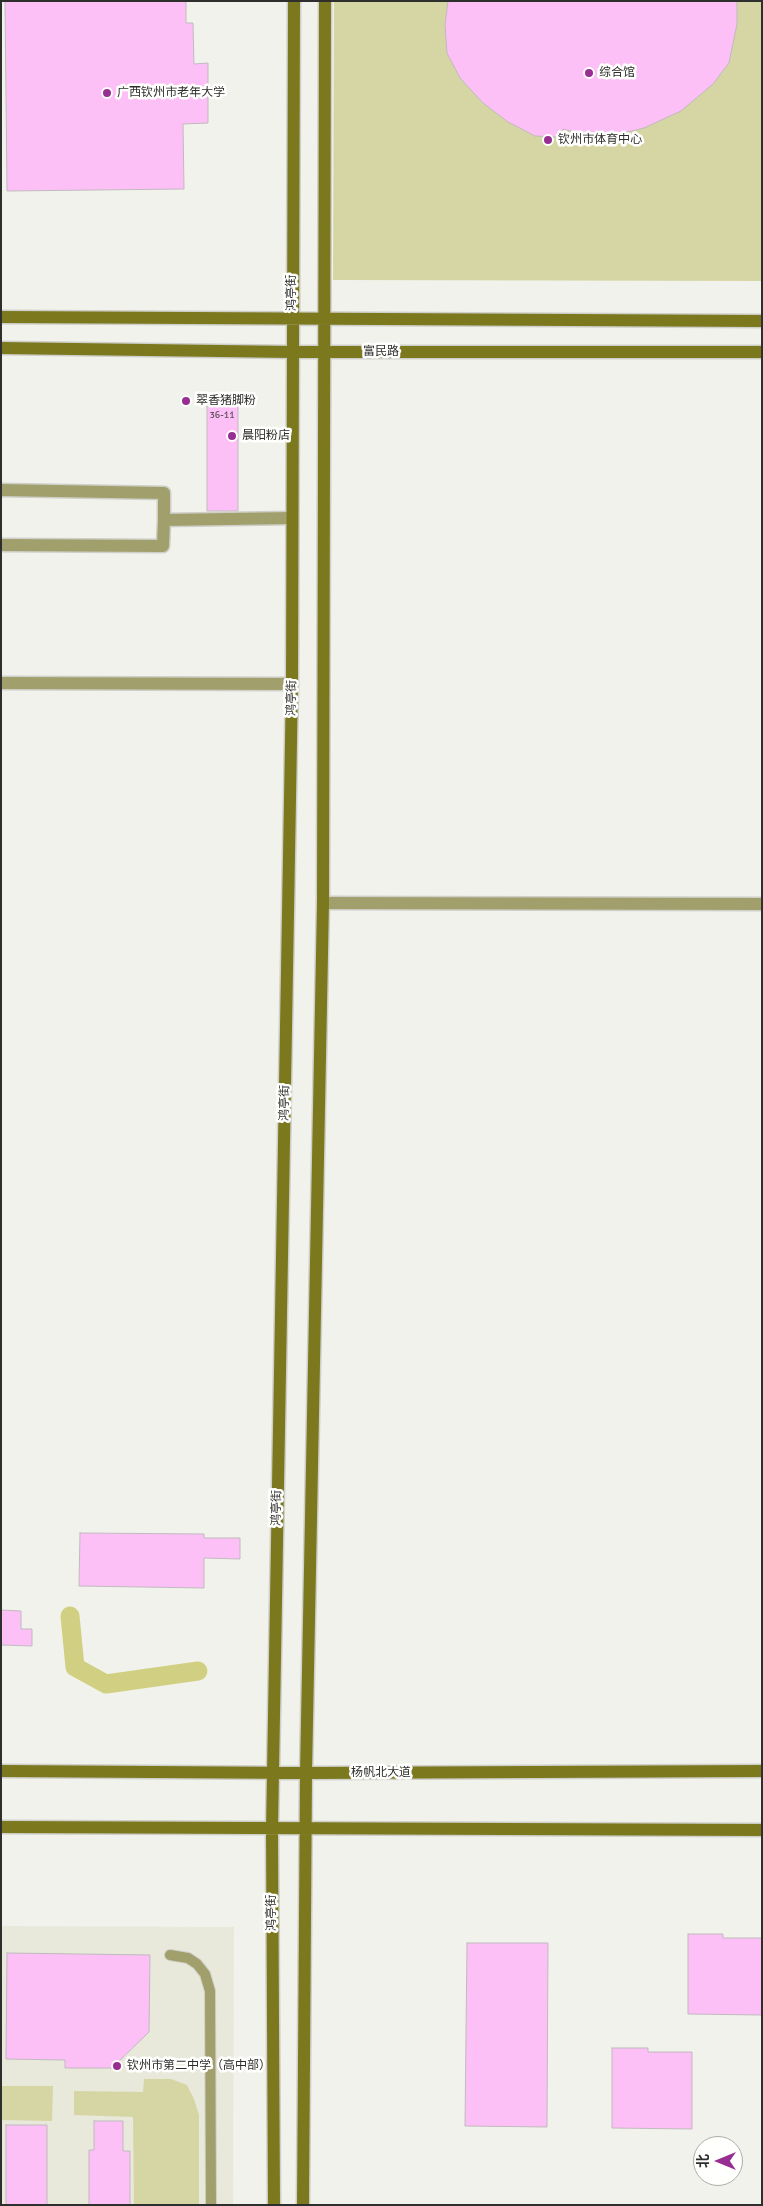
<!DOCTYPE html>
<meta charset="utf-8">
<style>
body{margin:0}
#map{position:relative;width:763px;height:2206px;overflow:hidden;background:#f2f2ec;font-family:Signika,"Noto Sans SC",sans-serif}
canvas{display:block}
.frame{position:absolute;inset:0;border:2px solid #2e2e2c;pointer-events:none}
.north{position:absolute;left:693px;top:2136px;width:50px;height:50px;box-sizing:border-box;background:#fffffe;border:1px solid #ababaa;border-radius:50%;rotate:270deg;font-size:14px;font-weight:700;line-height:20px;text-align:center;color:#2e2e2c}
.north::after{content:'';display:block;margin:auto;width:18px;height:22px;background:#972e91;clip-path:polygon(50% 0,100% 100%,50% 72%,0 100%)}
</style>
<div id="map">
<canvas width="763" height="2206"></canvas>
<div class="frame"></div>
<div class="north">北</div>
</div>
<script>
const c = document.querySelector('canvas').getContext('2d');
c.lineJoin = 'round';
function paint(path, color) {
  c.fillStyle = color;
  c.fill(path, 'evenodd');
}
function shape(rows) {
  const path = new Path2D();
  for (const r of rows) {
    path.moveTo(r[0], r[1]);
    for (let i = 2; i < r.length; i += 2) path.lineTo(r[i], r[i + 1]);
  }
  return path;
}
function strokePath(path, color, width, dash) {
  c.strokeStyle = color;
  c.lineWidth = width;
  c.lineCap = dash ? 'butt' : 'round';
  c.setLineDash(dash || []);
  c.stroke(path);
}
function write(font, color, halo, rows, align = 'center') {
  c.font = font + ' Signika,"Noto Sans SC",sans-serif';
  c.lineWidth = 5;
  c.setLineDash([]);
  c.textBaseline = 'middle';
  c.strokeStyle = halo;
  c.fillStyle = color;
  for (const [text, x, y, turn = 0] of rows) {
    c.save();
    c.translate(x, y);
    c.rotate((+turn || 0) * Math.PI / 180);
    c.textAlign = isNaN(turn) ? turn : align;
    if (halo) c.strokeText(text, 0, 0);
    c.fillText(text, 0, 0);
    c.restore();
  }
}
paint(shape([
 [1,1926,234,1927,233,2205,1,2205]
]), '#e8e8db');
paint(shape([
 [334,1,762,1,762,281,333,280],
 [144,2079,171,2079,187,2085,194,2099,199,2115,199,2205,134,2205,133,2117,74,2115,74,2091,143,2092],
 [1,2086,53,2086,52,2121,1,2120]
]), '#d6d6a4');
strokePath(shape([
 [70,1616,75,1667,106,1684,198,1671]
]), '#d1d082', 19);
const building = shape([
 [5,1,186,1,186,23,193,23,194,64,208,63,208,123,183,124,184,189,7,191,5,1],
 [448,1,737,1,737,24,729,63,713,84,681,111,644,128,619,134,589,136,563,129,558,137,535,136,508,122,483,103,460,78,447,53,445,25,448,1],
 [207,404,238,404,238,511,207,511,207,404],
 [80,1533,204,1534,204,1538,240,1538,240,1559,204,1558,204,1588,79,1586,80,1533],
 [1,1610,21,1611,21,1629,32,1629,32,1646,1,1645,1,1610],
 [688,1934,723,1934,723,1938,762,1938,762,2015,688,2014,688,1934],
 [467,1943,548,1943,547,2127,465,2126,467,1943],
 [7,1953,150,1955,149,2032,112,2068,65,2068,65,2060,6,2059,7,1953],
 [612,2048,648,2048,648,2052,692,2052,692,2129,612,2128,612,2048],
 [94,2121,123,2121,123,2151,130,2151,130,2205,89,2205,89,2150,94,2150,94,2121],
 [6,2125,47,2125,47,2205,6,2205,6,2125]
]);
paint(building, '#fdc0f6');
strokePath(building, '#bfbabe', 1);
const lane = shape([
 [170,1955,188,1958,197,1964,205,1974,210,1991,211,2205]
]);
const street = shape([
 [1,490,164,493,164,520,292,518],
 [1,545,163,546,164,520],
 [1,683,292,684],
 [323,903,762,904]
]);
const secondary = shape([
 [1,317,762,321],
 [1,348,293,352,762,352],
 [1,1771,306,1773,762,1771],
 [1,1827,762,1830],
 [274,2205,272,1829,292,684,294,1],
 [303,2205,306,1773,323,903,325,1]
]);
strokePath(lane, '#cfcfc9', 12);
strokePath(street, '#cfcfc9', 15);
strokePath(secondary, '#cfcfc9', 15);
strokePath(lane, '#a1a06c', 10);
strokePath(street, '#a1a06c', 12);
strokePath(secondary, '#7b781e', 12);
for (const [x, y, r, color] of [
 [589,73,5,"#972e91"],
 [107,93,5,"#972e91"],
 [548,140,5,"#972e91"],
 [186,401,5,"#972e91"],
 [232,436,5,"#972e91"],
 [117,2066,5,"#972e91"]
]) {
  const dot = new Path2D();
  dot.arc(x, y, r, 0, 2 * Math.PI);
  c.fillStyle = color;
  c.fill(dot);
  strokePath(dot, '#fffffe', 2);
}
write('10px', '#62525e', null, [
 ["36-11",222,415]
]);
write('12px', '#2e2e2c', '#fffffe', [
 ["综合馆",599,73],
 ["广西钦州市老年大学",117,93],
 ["钦州市体育中心",558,140],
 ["翠香猪脚粉",196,401],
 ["晨阳粉店",242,436],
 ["钦州市第二中学（高中部）",127,2066]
], 'left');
write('12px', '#2e2e2c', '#fffffe', [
 ["鸿亭街",292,293,-90],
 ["富民路",381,352],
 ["鸿亭街",292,698,-89],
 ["鸿亭街",285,1103,-89],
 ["鸿亭街",277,1508,-89],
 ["杨帆北大道",381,1773],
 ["鸿亭街",272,1913,-90]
]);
</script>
